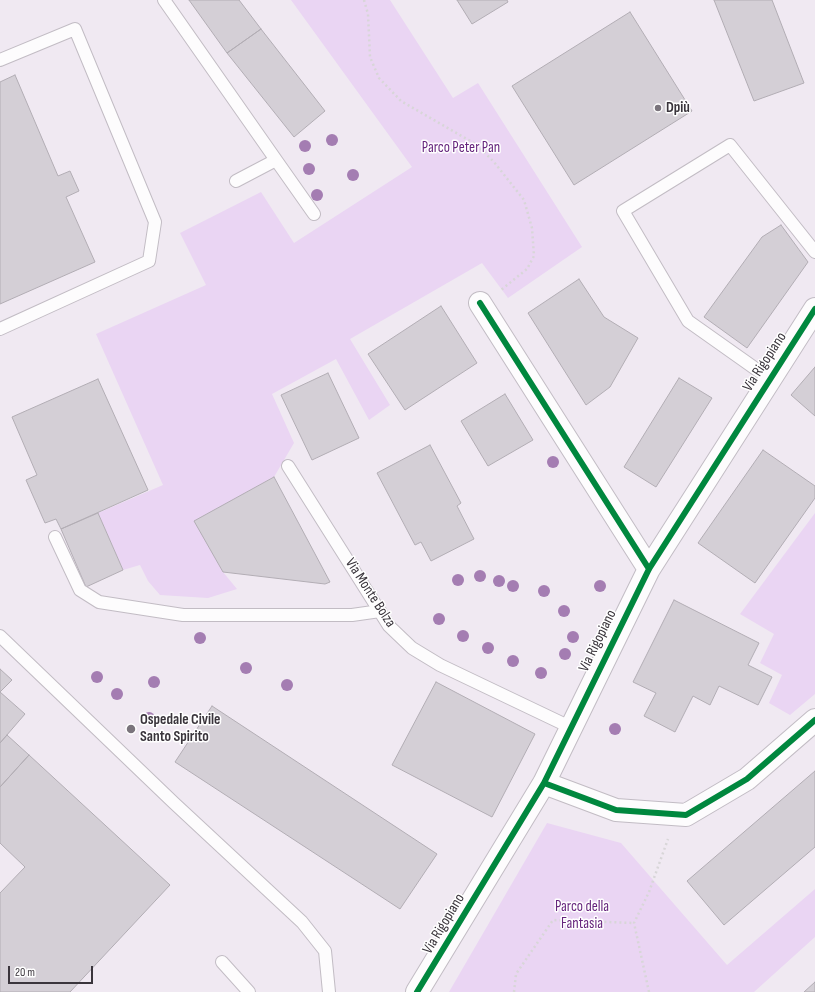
<!DOCTYPE html>
<meta charset="utf-8">
<style>
body{margin:0}
#map{position:relative;width:815px;height:992px;overflow:hidden;background:#f0e9f2;font-family:"Sofia Sans Condensed",sans-serif}
canvas{display:block}
.scale{position:absolute;left:8px;top:966px;width:85px;height:18px;box-sizing:border-box;border:2px solid #3a353c;border-top:0;padding-left:5px;font-size:12px;line-height:14px;white-space:nowrap;color:#3a353c;-webkit-text-stroke:3px #fff;paint-order:stroke}
</style>
<div id="map">
<canvas width="815" height="992"></canvas>
<div class="scale">20 m</div>
</div>
<script>
const c = document.querySelector('canvas').getContext('2d');
c.lineJoin = 'round';
function paint(path, color) {
  c.fillStyle = color;
  c.fill(path, 'evenodd');
}
function shape(rows) {
  const path = new Path2D();
  for (const r of rows) {
    path.moveTo(r[0], r[1]);
    for (let i = 2; i < r.length; i += 2) path.lineTo(r[i], r[i + 1]);
  }
  return path;
}
function strokePath(path, color, width, dash) {
  c.strokeStyle = color;
  c.lineWidth = width;
  c.lineCap = dash ? 'butt' : 'round';
  c.setLineDash(dash || []);
  c.stroke(path);
}
function write(font, color, halo, rows, align = 'center') {
  c.font = font + ' "Sofia Sans Condensed",sans-serif';
  c.lineWidth = 3;
  c.setLineDash([]);
  c.textBaseline = 'middle';
  c.strokeStyle = halo;
  c.fillStyle = color;
  for (const [text, x, y, turn = 0] of rows) {
    c.save();
    c.translate(x, y);
    c.rotate((+turn || 0) * Math.PI / 180);
    c.textAlign = isNaN(turn) ? turn : align;
    if (halo) c.strokeText(text, 0, 0);
    c.fillText(text, 0, 0);
    c.restore();
  }
}
paint(shape([
 [291,0,390,0,453,98,478,83,582,247,508,298,482,263,350,339,390,405,369,420,336,359,272,394,294,443,274,477,195,521,223,572,237,589,208,598,160,595,148,581,140,565,123,570,98,513,163,485,96,334,206,285,180,233,261,192,294,243,412,167],
 [815,513,815,694,790,715,769,703,782,675,760,663,774,634,740,614],
 [547,823,621,843,727,965,815,889,815,937,754,992,449,992]
]), '#ead5f3');
const building = shape([
 [189,0,239,0,261,29,227,53,189,0],
 [457,0,507,0,508,2,472,24,457,0],
 [714,0,772,0,804,83,754,101,714,0],
 [630,12,692,111,574,185,512,86,630,12],
 [261,29,325,111,294,137,227,53,261,29],
 [15,75,58,176,70,171,79,191,66,197,95,262,0,304,0,82,15,75],
 [781,225,808,262,747,348,704,317,762,237,781,225],
 [579,279,604,317,638,338,610,387,586,405,528,313,579,279],
 [441,306,477,363,405,410,368,354,441,306],
 [815,367,815,416,791,395,815,367],
 [328,373,359,438,312,460,281,395,328,373],
 [679,378,712,398,656,487,624,467,679,378],
 [98,379,148,490,61,529,56,519,45,523,26,480,37,475,12,417,98,379],
 [505,394,533,440,488,466,461,421,505,394],
 [430,445,461,503,457,506,474,539,431,561,421,542,415,545,377,473,430,445],
 [763,450,815,486,815,498,755,583,698,543,763,450],
 [274,477,330,582,325,584,223,572,194,521,274,477],
 [98,513,123,570,86,587,61,529,98,513],
 [674,600,759,643,748,665,772,677,758,705,719,686,710,705,693,696,675,732,644,716,656,693,633,682,674,600],
 [0,669,12,680,0,692,0,669],
 [436,682,535,734,492,817,392,765,436,682],
 [0,692,25,714,0,743,0,692],
 [212,706,437,854,400,909,175,762,212,706],
 [7,735,29,755,0,787,0,743,7,735],
 [29,755,170,885,70,992,0,992,0,893,25,867,0,843,0,787,29,755],
 [815,771,815,847,724,925,687,881,815,771],
 [815,982,815,992,804,992,815,982]
]);
paint(building, '#d4cfd6');
strokePath(building, '#b2adb4', 1);
const lane = shape([
 [164,0,276,160,236,181],
 [0,60,75,29,155,222,149,261,0,329],
 [276,160,314,214],
 [770,379,688,321,623,211,730,145,815,252],
 [288,466,389,626,412,648,440,665,570,727],
 [55,537,80,590,99,602,183,615,352,615,380,611],
 [0,636,174,803,302,922,325,951,329,992],
 [222,962,249,992]
]);
const street = shape([
 [480,303,649,569],
 [544,783,616,810,686,815,747,779,815,720],
 [417,992,544,783,649,569,815,309]
]);
strokePath(lane, '#c2bcc4', 14);
strokePath(street, '#c2bcc4', 24);
strokePath(shape([
 [364,0,368,14,370,57,379,78,401,101,477,145,494,162,524,200,532,228,534,256,527,269,501,290],
 [514,992,516,974,553,920,634,923],
 [649,992,634,923,649,892,668,839]
]), '#d8d6d8', 2.5, [2, 3]);
strokePath(lane, '#fdfcfd', 12);
strokePath(street, '#fdfcfd', 22);
strokePath(shape([
 [480,303,649,569],
 [544,783,616,810,686,815,747,779,815,720],
 [417,992,544,783,649,569,815,309]
]), '#00873e', 6);
c.fillStyle = '#a47db2';
for (const [x, y] of [
 [332,140],
 [305,146],
 [309,169],
 [353,175],
 [317,195],
 [553,462],
 [480,576],
 [458,580],
 [499,581],
 [513,586],
 [600,586],
 [544,591],
 [564,611],
 [439,619],
 [463,636],
 [573,637],
 [200,638],
 [488,648],
 [565,654],
 [513,661],
 [246,668],
 [541,673],
 [97,677],
 [154,682],
 [287,685],
 [117,694],
 [149,718],
 [615,729]
]) {
  c.beginPath();
  c.arc(x, y, 6, 0, 2 * Math.PI);
  c.fill();
}
for (const [x, y, r, color] of [
 [658,108,4,"#7a747c"],
 [131,729,5,"#7a747c"]
]) {
  const dot = new Path2D();
  dot.arc(x, y, r, 0, 2 * Math.PI);
  c.fillStyle = color;
  c.fill(dot);
  strokePath(dot, '#fff', 1.5);
}
write('bold 15px', '#3a353c', '#fff', [
 ["Dpiù",666,108],
 ["Ospedale Civile",140,720],
 ["Santo Spirito",140,737]
], 'left');
write('15px', '#66257d', '#fff', [
 ["Parco Peter Pan",461,148],
 ["Parco della",582,907],
 ["Fantasia",582,924]
]);
write('15px', '#3a353c', '#fff', [
 ["Via Rigopiano",765,362,-57],
 ["Via Monte Bolza",370,593,57],
 ["Via Rigopiano",598,641,-64],
 ["Via Rigopiano",444,924,-59]
]);
</script>
